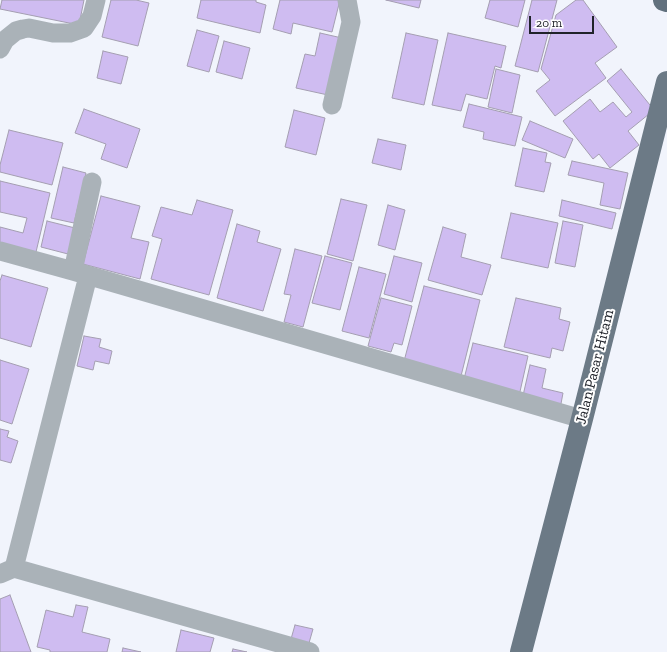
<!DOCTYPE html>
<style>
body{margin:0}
#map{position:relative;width:667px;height:652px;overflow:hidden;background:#f1f4fc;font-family:"Zilla Slab",serif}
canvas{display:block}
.scale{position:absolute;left:529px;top:16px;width:65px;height:18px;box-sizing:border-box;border:2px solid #20232a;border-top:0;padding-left:5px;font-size:12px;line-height:14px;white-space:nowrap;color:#20232a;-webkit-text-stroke:3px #fff;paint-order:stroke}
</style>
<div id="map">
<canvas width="667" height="652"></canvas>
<div class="scale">20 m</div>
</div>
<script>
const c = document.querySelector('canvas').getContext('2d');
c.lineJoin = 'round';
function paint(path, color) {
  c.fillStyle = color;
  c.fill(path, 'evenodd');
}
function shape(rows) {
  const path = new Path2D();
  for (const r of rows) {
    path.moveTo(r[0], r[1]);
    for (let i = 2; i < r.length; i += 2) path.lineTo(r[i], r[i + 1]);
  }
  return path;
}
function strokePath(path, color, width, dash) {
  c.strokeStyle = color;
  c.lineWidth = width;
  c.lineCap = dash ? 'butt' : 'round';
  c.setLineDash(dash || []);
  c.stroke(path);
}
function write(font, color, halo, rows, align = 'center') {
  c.font = font + ' "Zilla Slab",serif';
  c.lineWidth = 4;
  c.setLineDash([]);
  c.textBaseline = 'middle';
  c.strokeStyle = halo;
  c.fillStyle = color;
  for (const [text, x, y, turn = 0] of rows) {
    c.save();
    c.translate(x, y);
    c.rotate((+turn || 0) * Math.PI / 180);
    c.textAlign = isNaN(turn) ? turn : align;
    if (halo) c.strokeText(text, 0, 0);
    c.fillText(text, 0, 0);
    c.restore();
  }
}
const building = shape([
 [2,0,84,0,79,25,0,9,2,0],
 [111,0,136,0,149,3,138,46,102,37,111,0],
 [201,0,256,0,256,2,266,5,260,33,197,18,201,0],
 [280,0,340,0,332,32,293,23,291,34,273,29,280,0],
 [386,0,421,0,419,8,386,0],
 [490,0,525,0,518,27,485,18,490,0],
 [532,0,557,0,538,72,515,66,532,0],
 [576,0,583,0,617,47,595,63,606,78,555,116,536,91,550,80,541,69,556,15,576,0],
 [197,30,219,36,209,72,187,66,197,30],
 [320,33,342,38,328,95,296,88,305,54,315,56,320,33],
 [406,33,438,40,424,105,392,98,406,33],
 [448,33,506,46,501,68,495,66,487,99,466,94,461,111,432,105,448,33],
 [224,41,250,48,242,79,216,72,224,41],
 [103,51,128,57,121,84,97,78,103,51],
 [496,69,520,75,512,113,488,107,496,69],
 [621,69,654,110,628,131,639,145,610,168,599,154,593,159,563,121,590,99,600,112,613,102,626,117,632,112,607,81,621,69],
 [469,104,522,117,515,146,483,139,484,132,463,127,469,104],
 [84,109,140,129,127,168,101,159,106,144,75,133,84,109],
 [294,110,325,118,316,155,285,147,294,110],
 [530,121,573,139,565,158,522,140,530,121],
 [9,130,63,143,52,185,0,172,0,165,9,130],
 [378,139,406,145,401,170,372,163,378,139],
 [523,148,547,153,545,162,551,163,544,192,515,186,523,148],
 [572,161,628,173,620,209,600,205,604,183,568,175,572,161],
 [63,167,86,173,74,223,51,218,63,167],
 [0,181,50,193,36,252,0,243,0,227,23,233,27,218,0,212,0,181],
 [101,196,140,206,131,238,149,242,140,279,83,264,101,196],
 [341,199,367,205,353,261,327,254,341,199],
 [197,200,233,210,209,295,151,279,162,239,152,236,161,207,192,215,197,200],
 [562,200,616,213,612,229,559,216,562,200],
 [388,205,405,210,395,250,378,245,388,205],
 [511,213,558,223,548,268,501,258,511,213],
 [47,221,75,228,68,254,41,247,47,221],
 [563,221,583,225,575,267,555,263,563,221],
 [237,224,260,231,257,242,281,249,263,311,217,298,237,224],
 [443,227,466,234,461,257,491,265,482,295,428,280,443,227],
 [295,249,322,256,303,327,284,322,291,295,284,294,295,249],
 [325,256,352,263,340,310,312,303,325,256],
 [394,256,422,263,412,302,384,294,394,256],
 [359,267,386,274,369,338,342,331,359,267],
 [2,275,48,288,31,347,0,338,0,281,2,275],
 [424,286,480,300,460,380,403,365,424,286],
 [381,298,412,306,402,345,394,343,391,352,368,346,381,298],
 [516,298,561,308,559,319,570,322,563,351,552,348,550,358,504,347,516,298],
 [84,336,101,339,99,347,112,351,109,364,95,361,93,370,77,366,84,336],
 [473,343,528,356,519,396,463,383,473,343],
 [0,360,29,369,12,424,0,420,0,360],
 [530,365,546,369,542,388,563,393,560,409,522,400,530,365],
 [0,429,9,431,7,437,18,441,11,463,0,460,0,429],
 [10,595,31,652,0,652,0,599,10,595],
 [76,605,88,607,82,632,110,639,107,652,50,652,50,650,37,647,46,610,73,617,76,605],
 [295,625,313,629,309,643,291,639,295,625],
 [181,630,214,638,210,652,176,652,181,630],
 [123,648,141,652,122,652,123,648],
 [233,649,247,652,232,652,233,649]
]);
paint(building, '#cfbcf1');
strokePath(building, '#a49eb1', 1);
strokePath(shape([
 [0,49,5,40,16,31,23,29,29,28,53,33,70,33,84,28,92,16,96,0],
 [332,105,351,22,347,0],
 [0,251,73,271,582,419],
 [73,271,92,182],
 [14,568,88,276],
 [0,574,14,568,310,652]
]), '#aab2b8', 19);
strokePath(shape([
 [521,652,582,419,667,82]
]), '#6c7a86', 22);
strokePath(shape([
 [664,0,667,1]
]), '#61707d', 22);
write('15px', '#20232a', '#fff', [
 ["Jalan Pasar Hitam",595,367,-76]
]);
</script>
